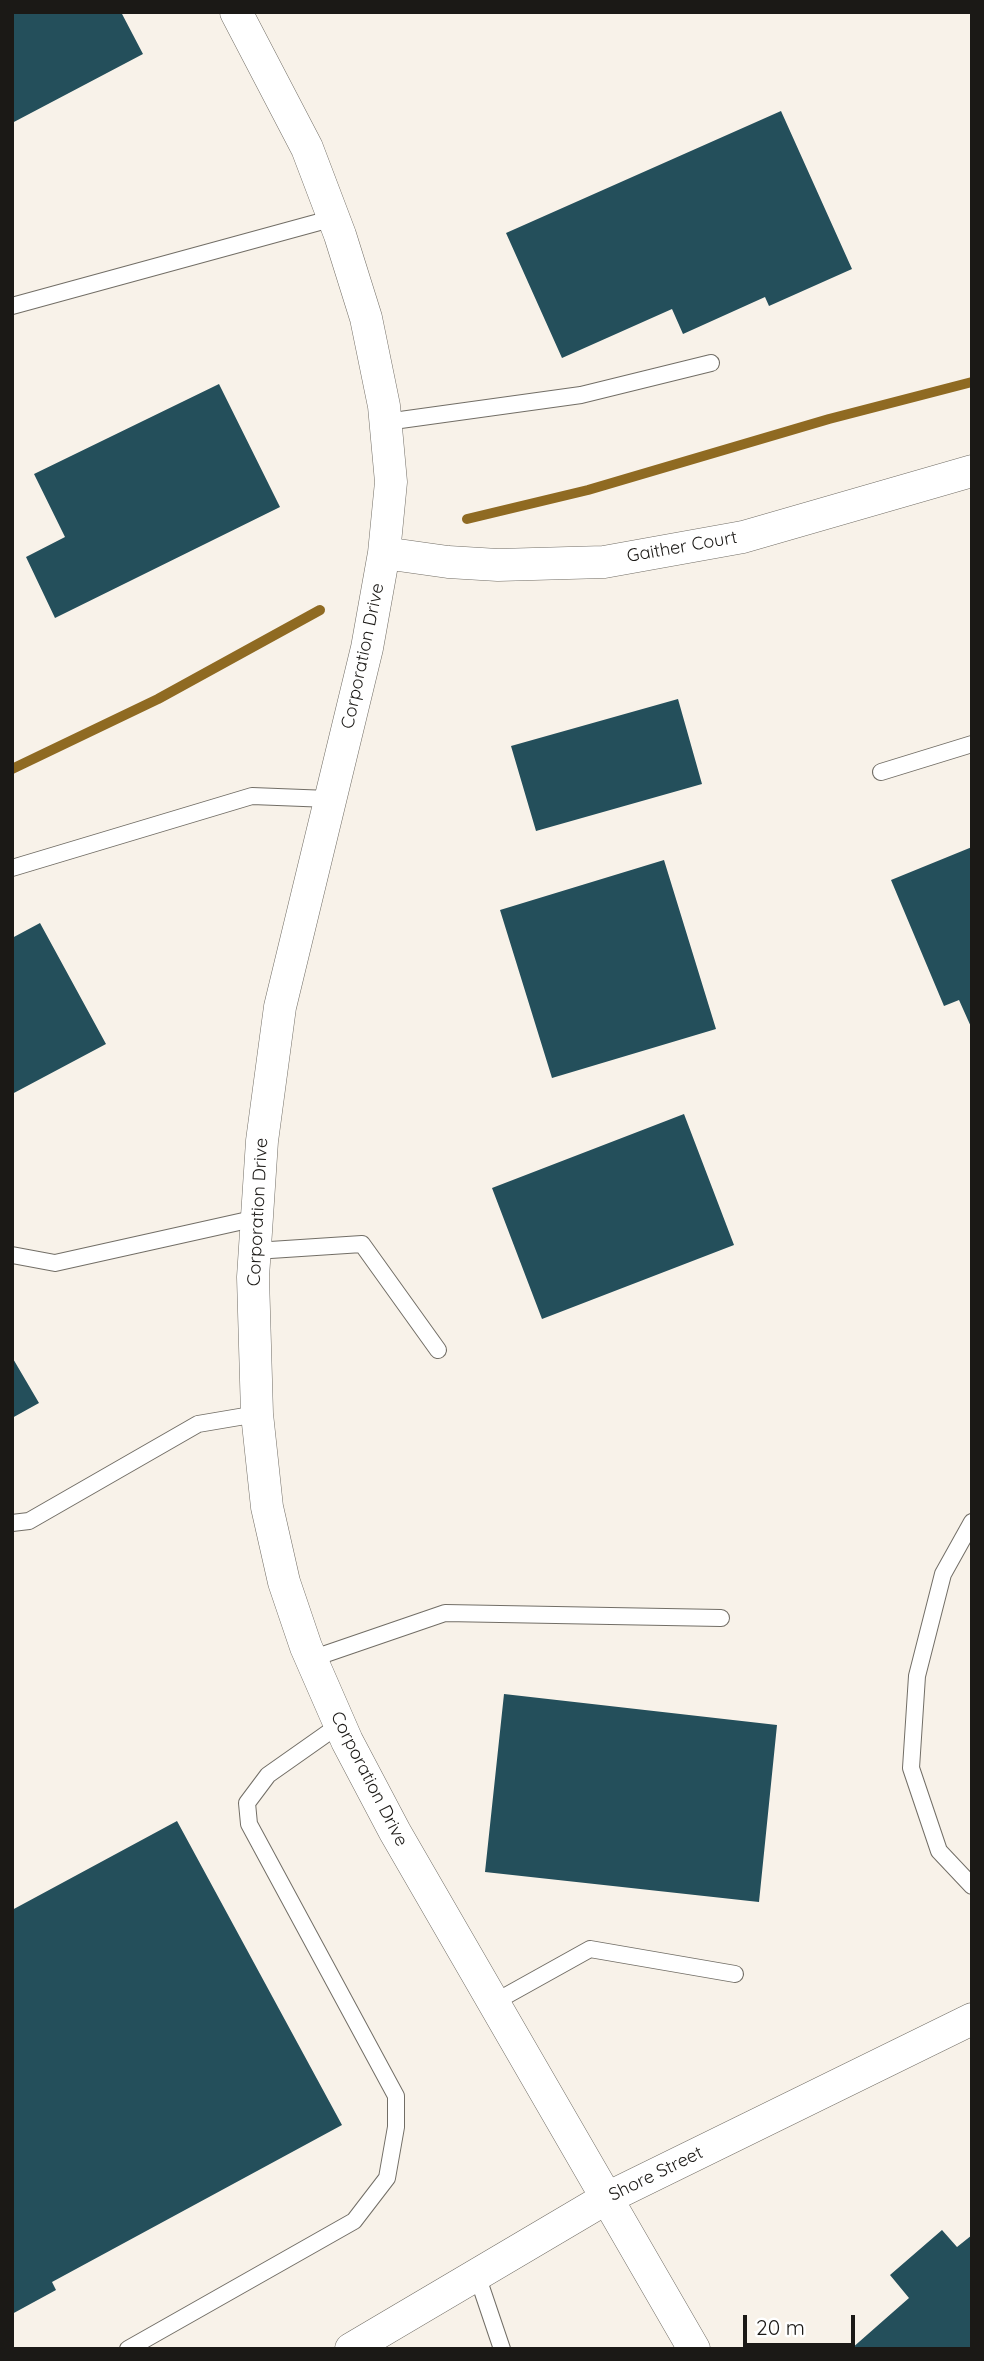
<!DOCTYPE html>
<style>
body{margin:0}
#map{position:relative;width:984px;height:2361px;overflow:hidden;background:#f8f2e9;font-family:Quicksand,sans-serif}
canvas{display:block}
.frame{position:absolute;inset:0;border:14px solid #1b1916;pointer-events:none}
.scale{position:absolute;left:743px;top:2315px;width:112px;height:32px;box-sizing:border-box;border:4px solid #1b1916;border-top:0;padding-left:9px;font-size:21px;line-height:24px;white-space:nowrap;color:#1b1916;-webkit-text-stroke:5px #fff;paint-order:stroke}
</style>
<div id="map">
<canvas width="984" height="2361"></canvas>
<div class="frame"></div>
<div class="scale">20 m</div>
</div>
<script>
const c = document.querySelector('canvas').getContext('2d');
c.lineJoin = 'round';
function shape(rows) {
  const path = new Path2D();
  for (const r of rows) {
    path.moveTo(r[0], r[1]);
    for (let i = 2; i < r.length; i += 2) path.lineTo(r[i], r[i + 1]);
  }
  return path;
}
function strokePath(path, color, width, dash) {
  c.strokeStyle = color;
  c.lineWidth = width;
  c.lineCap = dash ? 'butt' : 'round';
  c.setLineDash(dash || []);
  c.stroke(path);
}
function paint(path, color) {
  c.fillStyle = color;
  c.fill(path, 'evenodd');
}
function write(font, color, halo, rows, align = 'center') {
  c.font = font + ' Quicksand,sans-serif';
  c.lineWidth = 7;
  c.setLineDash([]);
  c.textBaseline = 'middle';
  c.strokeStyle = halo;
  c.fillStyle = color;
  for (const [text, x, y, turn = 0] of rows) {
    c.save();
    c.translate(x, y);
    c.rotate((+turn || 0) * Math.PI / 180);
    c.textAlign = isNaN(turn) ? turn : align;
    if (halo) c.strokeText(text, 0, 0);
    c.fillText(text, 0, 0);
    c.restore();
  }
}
strokePath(shape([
 [467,519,588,490,829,419,972,382],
 [12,769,158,699,320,610]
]), '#8f6a22', 10);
paint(shape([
 [12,12,121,12,143,54,12,123],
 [781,111,852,269,769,306,765,297,683,334,672,309,562,358,506,233],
 [219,384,280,507,55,618,26,557,65,537,34,474],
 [678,699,702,784,536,831,511,746],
 [972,847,972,1029,959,1000,944,1006,891,880],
 [664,860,716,1029,552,1078,500,910],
 [40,923,106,1044,12,1094,12,938],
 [684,1114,734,1245,542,1319,492,1188],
 [12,1357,39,1403,12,1418],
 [504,1694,777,1725,759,1902,485,1872],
 [177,1821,342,2125,52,2282,56,2290,12,2314,12,1910],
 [942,2230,957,2247,972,2235,972,2349,851,2349,909,2298,890,2275]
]), '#244f5b');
const service = shape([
 [12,306,334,218],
 [386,422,581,395,711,363],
 [881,772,972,744],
 [12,868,252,796,329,799],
 [255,1251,362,1244,438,1350],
 [12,1255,55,1263,257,1218],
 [972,1522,943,1574,917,1676,911,1768,939,1851,972,1886],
 [12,1523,29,1521,198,1424,257,1414],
 [311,1659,445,1613,721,1618],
 [493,2003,590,1949,735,1974],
 [477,2275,502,2349],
 [128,2349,354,2221,387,2178,396,2127,396,2096,249,1824,247,1803,268,1775,339,1725]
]);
const minor = shape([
 [236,12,307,148,340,235,366,318,384,406,391,482,384,553,367,648,280,1007,262,1141,253,1277,257,1414,267,1507,284,1582,306,1647,347,1741,395,1832,694,2349],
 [384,553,448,562,498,565,604,562,743,537,972,471],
 [351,2349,605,2199,972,2019]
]);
strokePath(service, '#726e66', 18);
strokePath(minor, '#726e66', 33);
strokePath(service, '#fff', 16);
strokePath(minor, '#fff', 32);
write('18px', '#1b1916', '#fff', [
 ["Gaither Court",682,547,-10],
 ["Corporation Drive",363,656,-78],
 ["Corporation Drive",258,1212,-87],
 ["Corporation Drive",369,1779,63],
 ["Shore Street",656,2174,-26]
]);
</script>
